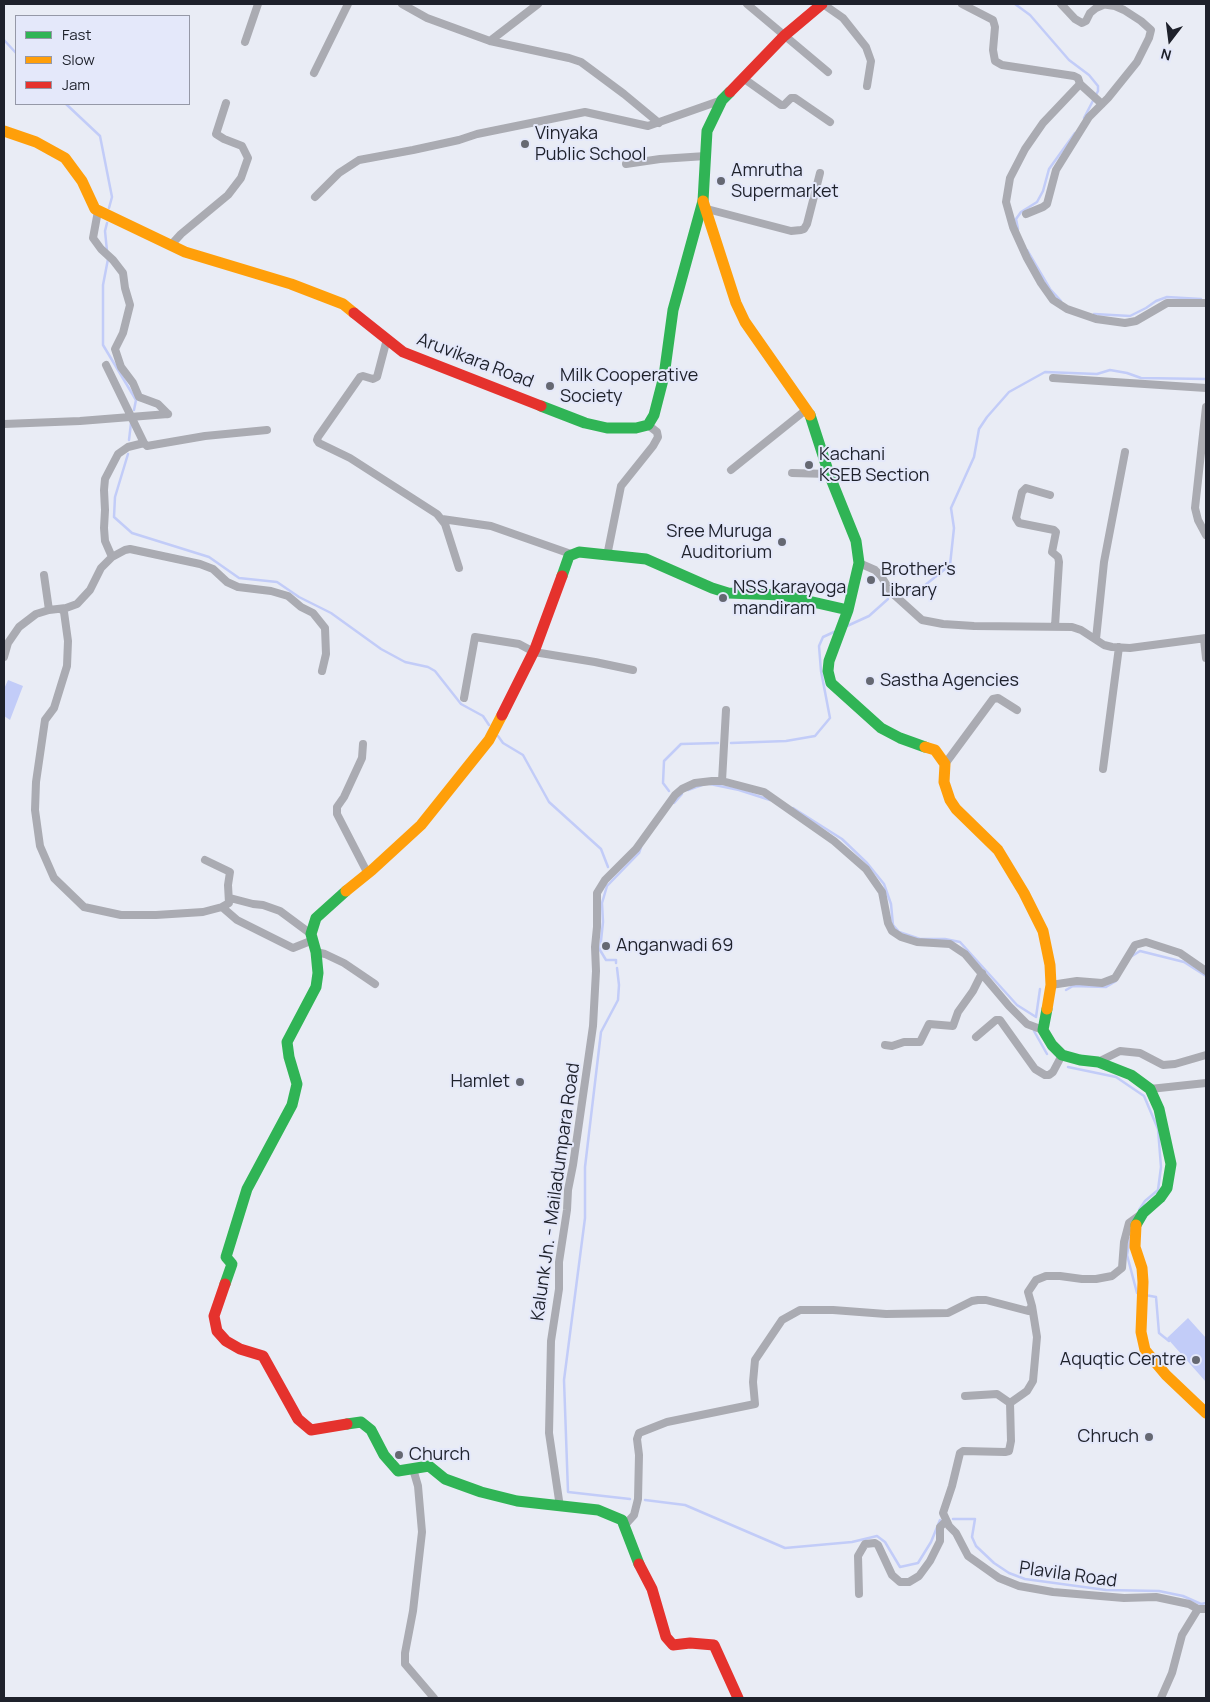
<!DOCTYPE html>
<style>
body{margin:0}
#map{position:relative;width:1210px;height:1702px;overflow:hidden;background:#e9ecf5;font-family:Manrope,sans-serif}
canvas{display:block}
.frame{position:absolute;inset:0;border:5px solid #1e212b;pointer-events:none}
.legend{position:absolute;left:15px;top:15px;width:175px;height:90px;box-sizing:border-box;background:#e4e8fa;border:1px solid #9598a7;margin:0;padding:6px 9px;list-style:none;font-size:15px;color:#1e212b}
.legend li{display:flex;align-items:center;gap:10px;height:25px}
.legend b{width:25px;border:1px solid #9598a7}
.north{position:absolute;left:1145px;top:15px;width:50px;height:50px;-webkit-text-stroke:4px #e4e8fa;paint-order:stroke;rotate:195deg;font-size:14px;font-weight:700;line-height:20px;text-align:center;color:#1e212b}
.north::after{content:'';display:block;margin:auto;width:18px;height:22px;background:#1e212b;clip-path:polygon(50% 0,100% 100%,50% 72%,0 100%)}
</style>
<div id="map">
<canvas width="1210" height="1702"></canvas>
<div class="frame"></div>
<ul class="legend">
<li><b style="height:6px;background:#30b455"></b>Fast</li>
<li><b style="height:6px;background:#ff9f0a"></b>Slow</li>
<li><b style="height:6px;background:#e5322d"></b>Jam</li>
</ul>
<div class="north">N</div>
</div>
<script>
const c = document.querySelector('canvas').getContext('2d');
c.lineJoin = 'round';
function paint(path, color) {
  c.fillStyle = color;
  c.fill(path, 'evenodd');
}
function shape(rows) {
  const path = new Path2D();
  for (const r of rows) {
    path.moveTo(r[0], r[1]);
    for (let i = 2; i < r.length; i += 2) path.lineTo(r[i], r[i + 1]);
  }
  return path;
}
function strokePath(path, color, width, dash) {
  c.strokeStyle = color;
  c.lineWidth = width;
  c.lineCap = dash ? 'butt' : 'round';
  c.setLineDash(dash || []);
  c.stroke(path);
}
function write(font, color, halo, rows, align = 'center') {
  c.font = font + ' Manrope,sans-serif';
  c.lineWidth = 4;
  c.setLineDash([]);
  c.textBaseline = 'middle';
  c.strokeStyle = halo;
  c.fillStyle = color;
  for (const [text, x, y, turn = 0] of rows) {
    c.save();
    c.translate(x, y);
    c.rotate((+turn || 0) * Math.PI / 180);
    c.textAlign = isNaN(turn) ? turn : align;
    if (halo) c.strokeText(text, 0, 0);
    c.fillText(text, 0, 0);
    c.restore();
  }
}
paint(shape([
 [8,680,23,686,10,720,4,716,4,689],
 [1188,1318,1206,1338,1206,1382,1167,1338]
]), '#c2ccf8');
strokePath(shape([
 [1015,4,1030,15,1069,60,1089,75,1098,86,1098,91,1084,118],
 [4,40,16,53],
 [66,104,100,136,112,197,109,208],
 [107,223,105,231,107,251],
 [1018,229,1016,219,1021,212,1037,202,1043,191,1049,169,1075,133],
 [1027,250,1050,289,1061,301],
 [108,259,103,285,103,345,136,400,134,410],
 [1094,314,1130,316,1146,308,1156,301,1167,297,1201,299],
 [129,440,131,423],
 [128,454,115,497,114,517,132,533,209,557,239,578,277,582,299,597,331,613,381,649,405,662,428,667,435,671,461,704,483,716,489,725],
 [903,593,924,586,950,565,954,528,951,508,974,457,979,429,987,417,1009,392,1045,372,1097,374,1110,370,1127,373,1141,378,1206,379],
 [847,626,869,616,888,599],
 [498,736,503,743,523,755,549,802,601,849,608,867],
 [731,743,786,741,815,736,830,718,821,671,819,646,823,637,834,632],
 [710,784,739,790,770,800],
 [688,790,702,785],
 [669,791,663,783,664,761,681,744,718,743],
 [674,803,682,794],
 [793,808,842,839,867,863,884,884,891,904,893,925,899,932,920,939,945,939,960,942,1017,1005,1036,1017,1040,989],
 [1132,956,1140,951,1184,962,1206,976],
 [616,963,616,960,606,960,600,950,603,922,602,903,607,886,639,853,641,847],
 [617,968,619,985,618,1000,601,1032,585,1167,585,1218,564,1380,568,1492,630,1499],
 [1066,990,1073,986,1106,987,1116,981],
 [1034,1031,1047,1054],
 [1068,1067,1116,1077,1144,1096,1158,1129,1161,1167,1158,1190,1145,1201,1139,1210],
 [1130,1238,1127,1255,1137,1293,1140,1294],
 [1145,1295,1156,1297,1159,1333,1169,1341],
 [645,1500,685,1505,785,1548,852,1542,877,1536,885,1542,900,1567,918,1563,931,1542,940,1520],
 [953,1519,975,1519,972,1537,976,1546,994,1563,1009,1573,1025,1579,1106,1590,1159,1591,1183,1596,1201,1604,1206,1603]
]), '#c2ccf8', 2.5);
strokePath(shape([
 [402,4,427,18,490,41,569,58,581,62,624,94,659,123],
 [747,4,828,72],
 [823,4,843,18,866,47,871,61,867,86],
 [962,4,993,20,995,27,993,50,995,61,1002,65,1074,76,1078,78,1080,84],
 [1061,4,1075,19,1082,23,1086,21,1090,13,1096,8,1103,5],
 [490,41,538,4],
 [245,42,258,4],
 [314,73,348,4],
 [743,78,781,105,784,105,791,98,795,98,830,122],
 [1102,104,1080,84,1043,123,1025,149,1010,178,1006,202,1013,227,1027,258,1041,283,1053,300,1067,309,1096,319,1125,323,1136,321,1167,303,1206,303],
 [626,164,660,159,706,156],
 [315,197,339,173,359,160,413,150,459,140,477,134,585,112,648,126,722,100],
 [707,209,791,231,801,230,804,229,807,224,820,173],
 [98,211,93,238,101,249,113,260,123,273,125,288,130,305,123,333,115,349,121,367,133,383,139,397,158,404,168,414],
 [1026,214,1043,207,1047,204,1056,170,1089,117,1108,98,1137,62,1149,38,1151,30,1141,21,1124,10,1115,6,1101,4],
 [171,245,181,234,228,195,241,178,248,158,242,146,224,139,216,134,226,103],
 [387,339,377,377,373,379,363,376,360,377,318,437,317,440,319,443,350,458,437,514,445,524,459,568],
 [106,365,144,443,147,446,205,436,267,430],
 [1053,378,1206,388],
 [1206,407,1195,508,1198,520,1206,535],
 [4,424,80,421,168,414],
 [731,470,807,409],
 [792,473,829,474],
 [1050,495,1026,488,1022,492,1016,518,1019,523,1054,530,1056,532,1052,552,1058,557,1059,562,1055,626],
 [442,519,491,526,571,554],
 [607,556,621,486,653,446,658,437,657,432,648,425],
 [112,557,105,541,104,528,105,510,104,490,105,479,118,454,128,447,144,443],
 [859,563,875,570,881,576,891,592,922,620,943,624,974,626,1072,627,1081,630,1104,645,1112,647,1130,648,1206,638],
 [44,575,49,610],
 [61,609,64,612,68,641,67,666,54,708,45,720,36,782,35,810,40,846,54,878,84,907,121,915,156,915,203,912,222,907,237,920,293,948,313,940],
 [1096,639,1104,562,1125,452],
 [1204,639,1206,658],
 [4,657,8,643,19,627,36,614,49,610,66,608,77,604,90,590,101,568,112,557,125,550,130,549,200,564,213,569,227,582,238,587,271,591,288,596,301,607,313,613,325,628,326,654,322,671],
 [464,698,475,637,519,644,534,652,595,662,633,670],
 [363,744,362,758,344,797,337,807,337,814,368,874],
 [945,764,993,699,998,698,1017,710],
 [1103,769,1119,647],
 [722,781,726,710],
 [205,860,230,872,228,885,229,903,222,907],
 [230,898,253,904,263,905,280,911,311,934],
 [316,952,325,954,344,963,375,984],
 [1051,985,1077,981,1102,983,1115,978,1135,945,1146,942,1180,953,1206,971],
 [976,1037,996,1020,1000,1020,1035,1069,1045,1075,1049,1075,1053,1072,1062,1055],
 [885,1045,892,1046,904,1042,920,1042,929,1024,953,1026,958,1012,973,991,982,973],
 [1098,1062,1120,1051,1140,1053,1163,1065,1175,1064,1206,1055],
 [1150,1089,1206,1083],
 [965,1396,997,1394,1010,1403,1011,1441,1009,1451,1005,1452,963,1451,960,1453,952,1486,943,1513,949,1526,956,1533,968,1556,999,1578,1019,1586,1053,1592,1124,1598,1156,1597,1189,1604,1198,1609,1206,1609],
 [1010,1403,1027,1391,1033,1381,1037,1337,1032,1306],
 [413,1469,418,1486,422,1532,413,1611,405,1653,405,1664,434,1698],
 [560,1507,549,1433,551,1341,559,1289,559,1262,567,1210,568,1190,573,1165,593,1026,596,971,595,947,597,927,597,893,605,880,636,849,675,795,682,789,695,783,712,781,722,781,764,792,834,841,866,869,882,892,888,923,892,931,901,937,917,942,950,944,965,954,1009,1006,1027,1024,1043,1030],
 [624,1526,634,1515,638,1499,639,1455,637,1439,639,1433,667,1422,755,1404,753,1382,755,1360,782,1320,800,1310,833,1310,886,1314,948,1313,972,1301,978,1300,986,1300,1028,1311,1032,1306,1028,1292,1036,1280,1046,1276,1060,1276,1082,1279,1096,1279,1112,1276,1122,1268,1124,1242,1129,1223,1140,1215],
 [859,1594,858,1556,865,1544,875,1543,878,1545,892,1575,900,1582,909,1582,919,1576,930,1561,940,1541,940,1527,946,1521],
 [1161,1698,1172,1673,1182,1635,1198,1609]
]), '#aaabb2', 8);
strokePath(shape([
 [541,406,585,423,607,428,636,428,648,425,654,415,664,376,673,310,703,201,707,131,722,100,730,92],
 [810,415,829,474,856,541,859,563,848,610,829,661,828,671,831,683,881,728,900,738,925,747],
 [562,576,569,556,579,552,646,559,712,588,728,593,782,595,848,610],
 [1047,1009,1043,1030,1052,1045,1062,1055,1080,1060,1098,1062,1131,1075,1150,1089,1159,1109,1171,1164,1167,1188,1160,1198,1143,1213,1136,1225],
 [225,1284,232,1264,226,1257,247,1189,292,1105,297,1084,289,1057,287,1042,316,987,318,973,316,952,311,934,316,918,346,891],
 [347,1424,361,1422,371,1430,384,1455,398,1471,429,1466,445,1479,481,1492,517,1501,598,1510,622,1520,639,1564]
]), '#30b455', 11);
strokePath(shape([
 [4,131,36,142,65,158,82,181,95,209,185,252,291,284,343,304,354,313],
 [703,201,736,303,745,322,810,415],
 [925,747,935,750,945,764,944,782,950,800,956,809,998,850,1024,893,1043,931,1050,965,1051,985,1047,1009],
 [346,891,372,870,421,825,489,740,502,715],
 [1136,1225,1135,1247,1142,1268,1143,1282,1141,1332,1145,1350,1166,1375,1206,1413]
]), '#ff9f0a', 11);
strokePath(shape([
 [730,92,784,36,822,4],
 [354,313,403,352,541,406],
 [502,715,535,649,562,576],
 [225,1284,214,1316,217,1331,226,1341,240,1349,263,1356,298,1419,311,1430,347,1424],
 [639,1564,652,1589,666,1637,673,1645,690,1643,714,1645,738,1698]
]), '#e5322d', 11);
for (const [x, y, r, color] of [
 [525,144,5,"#656872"],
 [721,181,5,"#656872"],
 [550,386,5,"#656872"],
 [809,465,5,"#656872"],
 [782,542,5,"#656872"],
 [871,580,5,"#656872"],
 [723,598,5,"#656872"],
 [870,681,5,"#656872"],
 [606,946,5,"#656872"],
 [520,1082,5,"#656872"],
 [1196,1360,5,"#656872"],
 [1149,1437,5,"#656872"],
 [399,1455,5,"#656872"]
]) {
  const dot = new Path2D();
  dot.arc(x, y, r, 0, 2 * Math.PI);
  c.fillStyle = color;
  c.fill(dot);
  strokePath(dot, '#e4e8fa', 2);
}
write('18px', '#1e212b', '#e4e8fa', [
 ["Vinyaka",535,134],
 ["Public School",535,155],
 ["Amrutha",731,171],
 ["Supermarket",731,192],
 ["Milk Cooperative",560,376],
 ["Society",560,397],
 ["Kachani",819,455],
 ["KSEB Section",819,476],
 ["Sree Muruga",772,532,"right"],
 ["Auditorium",772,553,"right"],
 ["Brother's",881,570],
 ["Library",881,591],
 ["NSS karayoga",733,588],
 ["mandiram",733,609],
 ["Sastha Agencies",880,681],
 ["Anganwadi 69",616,946],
 ["Hamlet",510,1082,"right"],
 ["Aquqtic Centre",1186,1360,"right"],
 ["Chruch",1139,1437,"right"],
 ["Church",409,1455]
], 'left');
write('18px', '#1e212b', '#e4e8fa', [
 ["Aruvikara Road",475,361,21],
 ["Kalunk Jn. - Mailadumpara Road",556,1192,-82],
 ["Plavila Road",1068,1575,8]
]);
</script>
